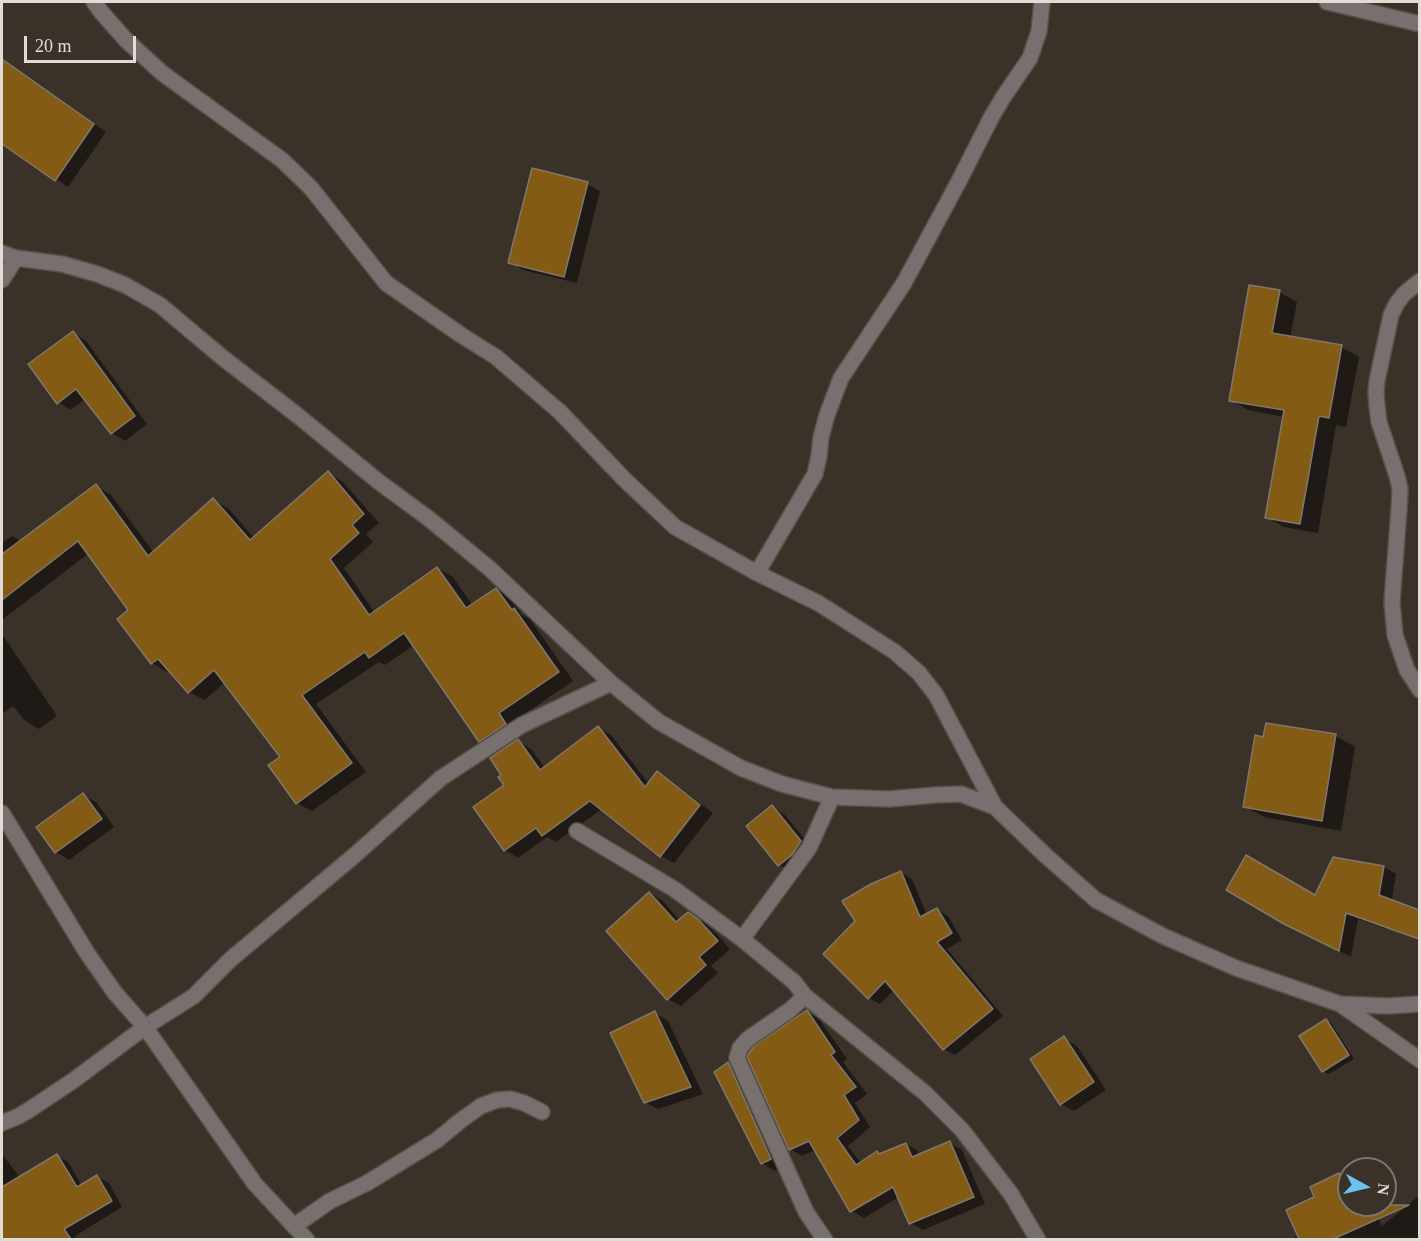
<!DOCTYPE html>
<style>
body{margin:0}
#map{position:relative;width:1421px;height:1241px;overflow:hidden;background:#3a3228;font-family:Georgia,serif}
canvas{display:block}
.frame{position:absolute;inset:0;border:3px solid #e1dcd6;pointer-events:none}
.north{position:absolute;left:1337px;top:1157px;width:60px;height:60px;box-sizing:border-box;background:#3a3228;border:2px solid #7d766e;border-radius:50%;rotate:98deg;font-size:16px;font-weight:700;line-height:24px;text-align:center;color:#e1dcd6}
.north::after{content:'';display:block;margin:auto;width:21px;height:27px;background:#6cc3f2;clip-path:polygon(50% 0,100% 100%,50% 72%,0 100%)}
.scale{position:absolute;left:24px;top:36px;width:112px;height:27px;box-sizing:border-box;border:3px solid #e1dcd6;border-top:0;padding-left:8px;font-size:18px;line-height:21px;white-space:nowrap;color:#e1dcd6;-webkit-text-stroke:4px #3a3228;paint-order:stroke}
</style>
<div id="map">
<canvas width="1421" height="1241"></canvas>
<div class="frame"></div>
<div class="north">N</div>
<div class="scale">20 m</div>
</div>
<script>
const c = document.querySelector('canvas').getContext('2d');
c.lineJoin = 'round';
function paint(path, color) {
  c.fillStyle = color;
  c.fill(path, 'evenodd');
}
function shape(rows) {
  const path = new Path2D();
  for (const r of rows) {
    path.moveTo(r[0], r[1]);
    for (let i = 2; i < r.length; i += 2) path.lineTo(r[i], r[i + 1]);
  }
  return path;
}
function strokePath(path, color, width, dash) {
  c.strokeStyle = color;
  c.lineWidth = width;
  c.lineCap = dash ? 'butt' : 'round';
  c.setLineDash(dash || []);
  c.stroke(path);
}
paint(shape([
 [2,61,14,68,106,132,68,187,2,142],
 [587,184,600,191,577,283,523,270,510,262],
 [1279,292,1297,302,1290,338,1341,347,1359,357,1346,427,1336,425,1318,533,1284,527,1266,517,1284,417,1248,410,1231,400],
 [73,333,86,341,147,424,125,441,112,433,85,399,71,410,58,402],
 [328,473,343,482,379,523,366,534,373,542,344,568,375,613,437,568,453,577,473,606,496,589,511,598,522,615,530,619,573,681,513,722,495,749,480,741,414,645,385,665,379,662,316,704,366,772,312,811,297,803,282,757,225,682,205,700,189,692,170,670,167,672,152,663,119,620,130,610,89,553,2,620,2,543,12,536,21,541,96,486,111,495,154,553,213,500,229,509,254,538],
 [2,634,57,716,39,729,24,720,13,706,2,714],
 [598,728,611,735,649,784,657,773,670,781,713,813,674,863,661,856,602,809,556,842,547,837,518,858,505,850,506,785,518,741,531,749,545,768],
 [1336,736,1355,747,1341,831,1264,817,1244,806],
 [83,795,96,802,114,827,69,860,56,852,39,827],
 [772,807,785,815,814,850,792,872,779,865],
 [1384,867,1396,874,1387,929,1358,919,1351,957,1298,930,1315,897],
 [901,872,912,879,927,915,937,909,948,916,962,940,947,949,1003,1016,955,1055,944,1049,894,990,880,1004,869,998],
 [650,893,663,901,680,921,688,913,702,921,715,932,730,949,711,966,718,973,681,1006,668,999,608,931],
 [807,1012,819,1019,847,1059,843,1062,867,1094,855,1103,870,1127,848,1146,861,1163,906,1144,918,1151,920,1156,950,1143,962,1150,985,1204,923,1230,910,1223,899,1197,864,1218,852,1211,816,1150,802,1156,790,1149],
 [655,1013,668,1021,703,1094,658,1109,645,1102],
 [1326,1020,1332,1024,1354,1059,1329,1074,1323,1071],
 [1064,1038,1077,1046,1106,1090,1074,1111,1061,1104],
 [728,1064,741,1072,784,1166,775,1171,762,1163],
 [2,1154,20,1178,57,1156,68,1162,82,1186,97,1177,109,1183,122,1207,75,1236,77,1240,2,1240],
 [1338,1175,1349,1181,1349,1205,1370,1205,1373,1206,1382,1226,1420,1195,1420,1240,1289,1240,1299,1235,1316,1198]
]), '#0007');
const building = shape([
 [2,59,94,124,55,181,2,144,2,59],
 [532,168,588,182,564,277,508,263,532,168],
 [1249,285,1280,290,1272,333,1342,345,1329,418,1319,416,1300,524,1265,518,1284,410,1229,401,1249,285],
 [73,331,135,416,111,434,76,389,57,404,28,364,73,331],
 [328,471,364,514,352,525,359,533,330,559,369,615,437,567,466,608,496,588,512,610,514,608,559,672,499,713,506,724,479,742,404,633,369,658,365,652,302,695,352,763,296,804,268,765,280,757,214,670,188,693,158,659,151,664,117,619,128,610,78,541,2,600,2,554,96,484,148,556,213,498,250,540,328,471],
 [1266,723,1336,734,1322,821,1243,807,1255,735,1263,737,1266,723],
 [598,726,645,787,657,771,700,805,660,857,590,801,542,836,536,828,504,851,473,807,504,785,498,777,501,775,490,758,518,739,540,770,598,726],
 [83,793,102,819,55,853,36,827,83,793],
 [772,805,801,841,792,855,778,866,746,826,772,805],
 [1246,855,1315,895,1333,857,1384,866,1379,895,1419,910,1419,939,1346,913,1339,951,1284,924,1226,890,1246,855],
 [901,871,920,917,937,908,952,933,937,942,993,1009,943,1050,885,981,868,999,823,954,855,921,842,901,871,884,901,871],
 [649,892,676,922,688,912,698,919,718,941,699,957,706,965,667,1000,606,931,649,892],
 [807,1010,835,1052,831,1055,856,1087,844,1095,859,1120,837,1138,856,1165,877,1151,879,1154,906,1143,912,1157,950,1141,974,1197,909,1224,893,1187,850,1212,809,1141,789,1150,747,1057,749,1053,754,1046,807,1010],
 [655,1011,691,1087,644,1103,610,1033,655,1011],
 [1326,1019,1349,1055,1322,1072,1299,1036,1326,1019],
 [1064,1036,1094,1082,1060,1105,1030,1059,1064,1036],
 [728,1062,771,1159,761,1164,714,1072,728,1062],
 [57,1154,77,1187,97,1175,112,1201,64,1229,71,1239,2,1239,2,1187,57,1154],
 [1339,1173,1349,1197,1349,1205,1409,1205,1333,1239,1299,1239,1286,1210,1314,1197,1310,1187,1339,1173]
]);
paint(building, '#845b14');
strokePath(building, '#80776c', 1.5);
const minor = shape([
 [94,2,102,13,126,40,162,73,282,160,311,188,386,283,461,335,496,357,560,412,624,479,675,527,757,573,818,603,895,652,919,673,936,695,995,807],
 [1327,2,1420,24],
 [2,253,16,258,62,264,97,274,125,285,160,305,223,358,297,415,379,482,428,518,489,568,611,683,659,722,741,768,782,784,832,797,889,799,935,795,961,794,995,807,1045,855,1096,900,1163,936,1236,968,1340,1004,1387,1006,1420,1004],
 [2,280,16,258],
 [1420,281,1404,294,1397,303,1391,315,1377,381,1376,392,1377,406,1379,422,1397,476,1400,489,1399,509,1392,602,1395,635,1407,670,1420,690],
 [757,573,815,474,819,456,821,437,827,415,841,378,904,283,959,181,992,116,1004,96,1030,58,1039,31,1042,2],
 [2,813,87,953,115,993,145,1027,255,1184,307,1240],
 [577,831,674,889,742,939,794,982,805,996,925,1093,962,1130,1011,1194,1038,1240],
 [742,939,809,848,832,797],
 [805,996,790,1010,748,1039,740,1048,737,1058,806,1212,825,1240],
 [1340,1004,1420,1060],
 [2,1123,19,1116,29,1110,74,1080,145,1027,194,996,231,959,355,855,441,778,522,725,611,683],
 [294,1226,330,1201,367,1183,437,1140,460,1121,481,1106,497,1100,510,1099,524,1103,542,1112]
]);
strokePath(minor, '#585147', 18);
strokePath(minor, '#77706e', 15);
</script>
